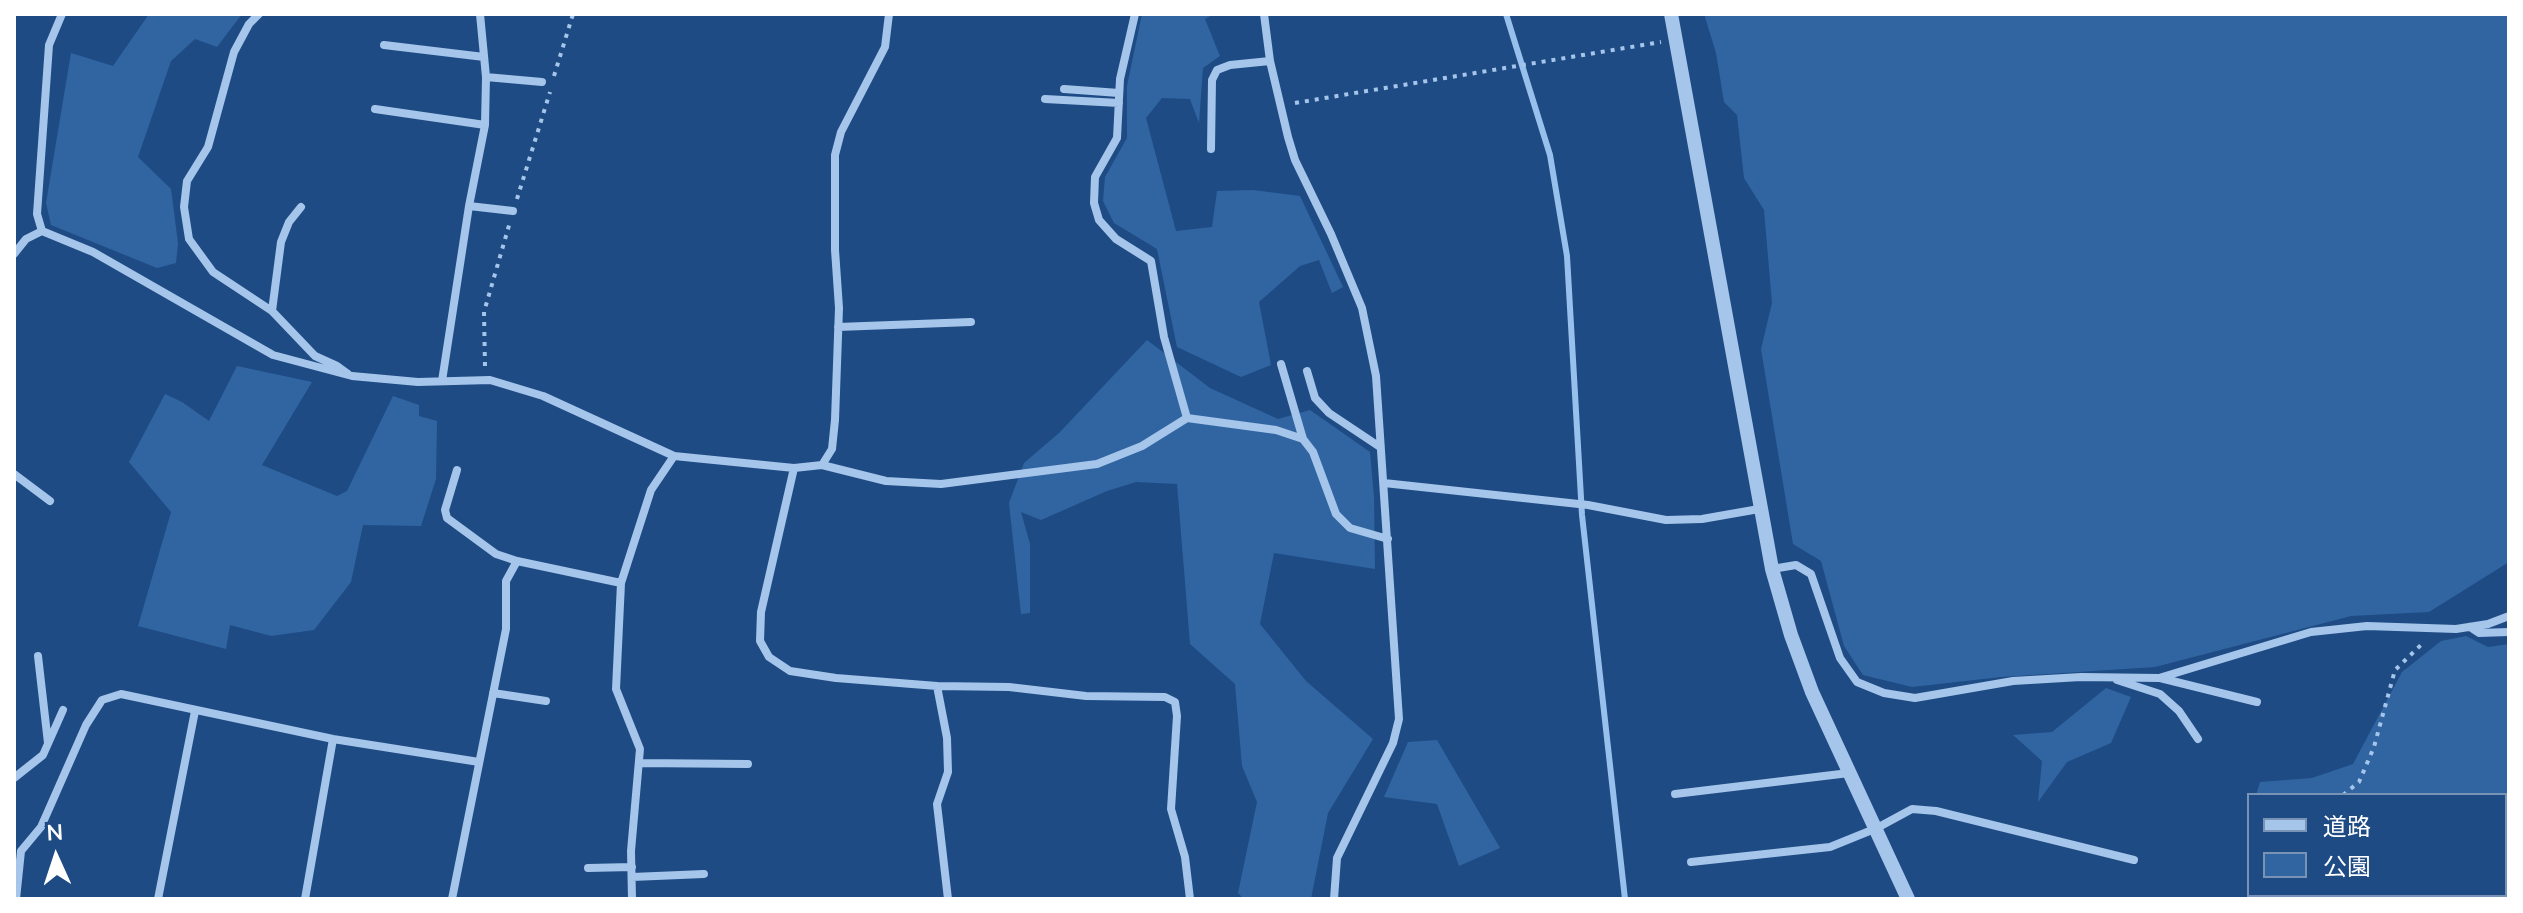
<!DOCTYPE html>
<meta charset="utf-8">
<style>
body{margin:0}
#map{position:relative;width:2523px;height:913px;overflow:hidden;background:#1e4b84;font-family:"Nunito Sans","Noto Sans JP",sans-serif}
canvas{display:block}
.frame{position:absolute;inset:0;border:16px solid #fff;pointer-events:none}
.legend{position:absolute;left:2247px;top:793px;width:260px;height:104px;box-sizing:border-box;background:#1e4b84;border:2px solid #7893b5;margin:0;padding:10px 14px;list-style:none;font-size:24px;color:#fff}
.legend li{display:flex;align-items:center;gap:16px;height:40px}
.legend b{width:40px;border:2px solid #7893b5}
.north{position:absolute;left:16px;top:817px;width:80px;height:80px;-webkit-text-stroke:6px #1e4b84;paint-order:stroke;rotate:357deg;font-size:22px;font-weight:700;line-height:32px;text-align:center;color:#fff}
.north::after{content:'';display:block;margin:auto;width:28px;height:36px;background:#fff;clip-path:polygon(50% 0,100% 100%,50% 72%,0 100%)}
</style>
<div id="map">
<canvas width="2523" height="913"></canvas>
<div class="frame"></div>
<ul class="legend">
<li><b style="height:10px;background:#a5c5ea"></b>道路</li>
<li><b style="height:22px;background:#3165a2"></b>公園</li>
</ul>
<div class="north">N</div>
</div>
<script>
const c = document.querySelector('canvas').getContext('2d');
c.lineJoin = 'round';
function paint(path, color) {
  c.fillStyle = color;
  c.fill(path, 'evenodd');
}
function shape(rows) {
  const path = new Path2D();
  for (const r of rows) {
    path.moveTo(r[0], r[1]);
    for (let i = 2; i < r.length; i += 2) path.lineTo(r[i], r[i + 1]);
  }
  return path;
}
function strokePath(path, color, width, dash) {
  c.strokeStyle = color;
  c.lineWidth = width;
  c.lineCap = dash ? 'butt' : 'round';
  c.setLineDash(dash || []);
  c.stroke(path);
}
paint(shape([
 [149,14,242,14,217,47,195,39,171,61,138,157,171,189,178,243,176,263,157,268,51,225,46,203,71,53,113,66],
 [1142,14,1214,14,1205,19,1220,56,1203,68,1199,123,1190,99,1162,98,1146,118,1176,231,1212,227,1217,191,1253,190,1300,196,1343,287,1332,293,1319,260,1300,266,1259,302,1271,365,1241,377,1177,347,1157,249,1114,223,1103,201,1105,177,1127,138,1127,86],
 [1704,14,2509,14,2509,562,2429,612,2351,616,2155,667,2001,677,1912,687,1863,675,1844,646,1821,561,1793,544,1761,349,1772,303,1764,210,1744,178,1737,115,1724,102,1716,53],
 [1147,340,1210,388,1278,419,1310,410,1370,452,1374,497,1375,569,1274,553,1260,624,1306,681,1373,739,1328,813,1311,899,1244,899,1238,893,1257,802,1242,766,1235,684,1190,644,1177,484,1136,482,1107,491,1041,520,1021,512,1030,544,1030,613,1021,614,1009,503,1024,463,1059,433],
 [237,366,312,382,262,465,337,496,347,491,393,396,419,405,419,416,437,421,436,479,421,526,363,525,351,582,314,630,271,636,230,625,226,649,138,626,171,512,129,462,165,394,182,402,209,421],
 [2466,636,2488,647,2509,644,2509,899,2251,899,2252,895,2505,895,2505,795,2256,795,2260,782,2312,778,2353,764,2402,672,2441,641],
 [2106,688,2131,697,2111,743,2067,762,2038,802,2042,761,2013,735,2052,732],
 [1437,740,1500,848,1459,866,1437,804,1384,797,1408,742]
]), '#3165a2');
strokePath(shape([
 [1506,14,1550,155,1567,256,1582,515,1625,899]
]), '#98c0ec', 6);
strokePath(shape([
 [554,76,573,14],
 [1295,103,1661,42],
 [517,199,550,92],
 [485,366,484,312,510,222],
 [2343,795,2359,782,2374,747,2395,670,2423,643],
 [2301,895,2301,899]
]), '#a5c5ea', 4, [4, 6]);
strokePath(shape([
 [259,14,249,24,234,52,208,147,187,181,184,207,189,239,213,272,272,311],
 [1135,14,1120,79,1117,138,1095,177,1094,203,1099,220,1116,239,1151,261,1164,337,1187,418],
 [1264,14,1270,61,1288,137,1295,160,1331,234,1362,308,1376,376,1399,719,1393,743,1337,858,1334,899],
 [384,45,484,57],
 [486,77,542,82],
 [1064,89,1119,93],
 [1045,99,1119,103],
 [375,109,485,125],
 [1211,149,1212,80,1217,70,1230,65,1270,61],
 [469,206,513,211],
 [301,207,289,222,281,242,272,311,315,356,337,366,348,374],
 [42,231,37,214,49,45,62,14],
 [14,254,26,239,42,231,93,252,273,355,352,376,418,382,490,380,543,396,674,456,794,468,822,465,886,481,941,484,1097,464,1142,446,1187,418,1276,430,1303,439,1313,452,1336,514,1350,528,1388,539],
 [838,327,971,322],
 [1281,364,1303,439],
 [1307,371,1315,398,1329,413,1380,447],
 [442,381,469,206,485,125,486,77,480,14],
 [822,465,832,449,835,420,839,308,835,250,835,155,841,132,885,47,889,14],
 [794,468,761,612,760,641,769,657,790,671,836,678,937,686,947,738,948,772,937,804,948,899],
 [457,470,445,510,447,518,496,554,517,561],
 [14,474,50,501],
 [1384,483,1588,505,1666,520,1702,519,1759,509],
 [1772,569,1796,565,1811,574,1840,658,1857,682,1884,693,1915,698,2013,681,2081,677,2159,678,2311,632,2367,626,2456,629,2488,624,2509,616],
 [2470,627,2479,633,2509,632],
 [38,656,48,743],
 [2160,678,2257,702],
 [2117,680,2160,694,2179,711,2198,739],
 [937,686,1009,687,1086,696,1165,697,1175,702,1177,716,1171,809,1185,857,1190,899],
 [493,693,546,701],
 [639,763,748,764],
 [14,778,43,755,63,710],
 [1675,794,1849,773],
 [1691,862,1830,847,1877,828,1912,809,1936,811,2134,860],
 [588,868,632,867],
 [632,877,704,874],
 [16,899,21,851,41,827,86,725,102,700,121,694,333,739,479,762],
 [158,899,195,711],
 [305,899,333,739],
 [452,899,506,629,506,581,517,561,621,583],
 [632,899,631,851,640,749,616,689,621,583,651,490,674,456]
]), '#a5c5ea', 8);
strokePath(shape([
 [1671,14,1772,569,1791,635,1812,692,1908,899]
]), '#a5c5ea', 14);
</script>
